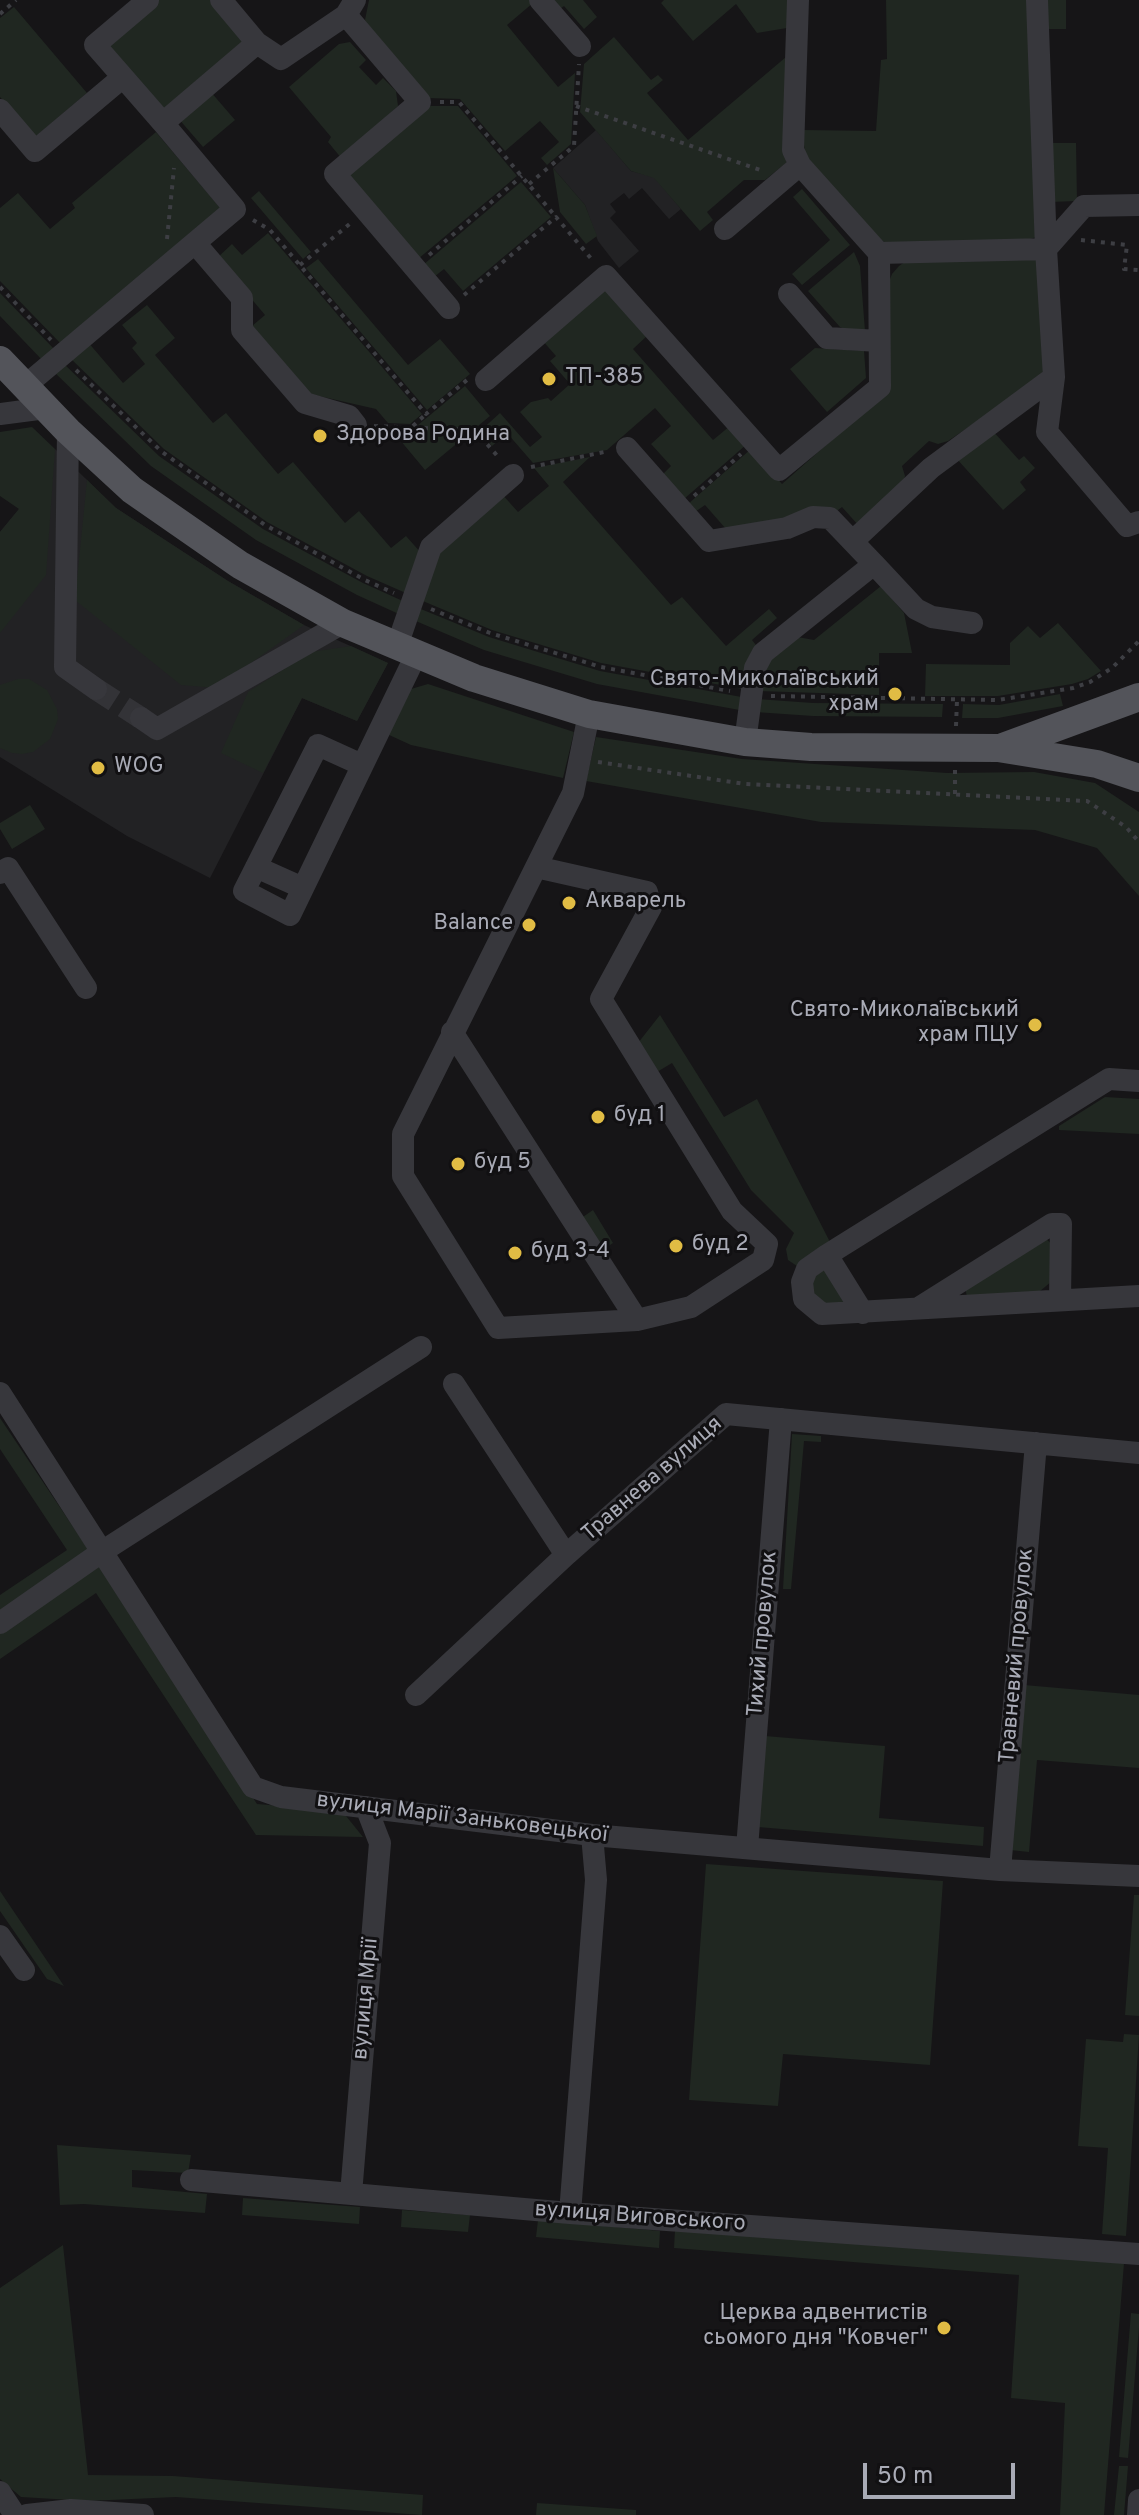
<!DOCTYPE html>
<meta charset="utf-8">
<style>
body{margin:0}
#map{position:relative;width:1139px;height:2515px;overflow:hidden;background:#161517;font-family:Overpass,sans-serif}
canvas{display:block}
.scale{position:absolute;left:863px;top:2463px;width:152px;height:36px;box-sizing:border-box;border:4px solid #a9abb6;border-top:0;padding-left:10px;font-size:24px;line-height:28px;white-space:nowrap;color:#a9abb6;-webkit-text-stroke:6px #111012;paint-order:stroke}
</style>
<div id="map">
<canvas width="1139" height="2515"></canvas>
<div class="scale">50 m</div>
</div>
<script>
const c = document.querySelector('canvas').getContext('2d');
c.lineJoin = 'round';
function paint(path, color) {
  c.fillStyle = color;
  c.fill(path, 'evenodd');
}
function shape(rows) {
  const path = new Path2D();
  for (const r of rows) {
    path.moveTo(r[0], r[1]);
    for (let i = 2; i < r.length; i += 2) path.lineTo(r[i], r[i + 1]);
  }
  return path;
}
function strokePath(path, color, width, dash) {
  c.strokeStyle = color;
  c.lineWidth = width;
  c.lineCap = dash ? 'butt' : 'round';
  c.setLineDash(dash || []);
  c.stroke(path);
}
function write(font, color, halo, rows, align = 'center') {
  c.font = font + ' Overpass,sans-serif';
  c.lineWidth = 6;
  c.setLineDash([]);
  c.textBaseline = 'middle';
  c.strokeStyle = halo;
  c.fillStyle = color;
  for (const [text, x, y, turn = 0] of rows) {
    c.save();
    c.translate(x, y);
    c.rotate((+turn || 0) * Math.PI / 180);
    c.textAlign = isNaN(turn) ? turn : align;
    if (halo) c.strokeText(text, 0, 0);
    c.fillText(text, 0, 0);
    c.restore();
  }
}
paint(shape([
 [596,130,631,171,654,177,681,209,669,219,642,188,629,199,624,193,610,204,616,212,610,218,639,251,619,268,598,241,585,205,553,168],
 [55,449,116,508,228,581,304,625,388,663,357,721,302,698,210,878,127,836,0,757,0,532,19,509]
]), '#222224');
paint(shape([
 [157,0,213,0,249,42,163,115,104,45],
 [369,0,531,0,533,3,507,25,558,87,575,73,571,144,547,165,541,158,559,142,540,121,505,151,460,99,427,98,370,30,365,20],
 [546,0,583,0,597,17,584,29,564,6,556,12],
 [664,0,788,0,787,28,757,33,736,4,693,41,661,3],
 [886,0,1031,0,1036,237,1025,241,886,243,877,238,806,160,802,130,876,131,881,60,887,59],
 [1043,0,1066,0,1066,29,1044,29],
 [14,7,87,93,35,137,0,97,0,18],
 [614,37,651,80,658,75,663,80,647,93,688,140,786,57,786,163,765,180,744,180,707,212,713,220,700,231,654,178,631,171,580,112,584,64],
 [350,42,366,60,359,67,376,85,383,78,396,91,398,106,342,159,328,142,331,137,289,87,339,44],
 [210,91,235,120,203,147,178,118],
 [428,106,458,106,517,176,418,259,348,175],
 [156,132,222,210,63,346,0,281,0,208,18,193,50,229,75,208,72,203],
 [1049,143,1076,143,1077,201,1050,202],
 [553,168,585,205,597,236,586,244,560,212],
 [521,182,551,217,463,291,444,269,434,277,423,265],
 [802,189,850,245,802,285,792,274,830,240,793,197],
 [259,191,311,252,303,259,251,198],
 [268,233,422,414,410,424,388,423,376,409,310,394,252,326,265,315,217,258,232,244,242,255],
 [854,252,860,266,865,331,851,332,840,327,808,291],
 [1034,258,1040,265,1045,368,1038,380,948,441,938,444,929,441,902,466,905,476,902,487,859,526,842,507,833,514,726,529,705,505,695,512,688,504,751,449,782,484,886,392,885,292,892,274,899,266,909,259],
 [318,259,408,365,440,339,470,374,427,410,306,268],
 [604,285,648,335,633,349,713,440,730,426,747,444,684,499,662,475,671,466,651,444,671,426,655,408,607,450,533,463,507,433,492,446,479,432,500,413,530,447,542,437,520,412,531,402,548,398,551,401,570,384,550,361,556,356,542,340],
 [0,293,56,351,44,362,0,316],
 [147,305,175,338,155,355,213,423,226,413,278,474,293,462,345,523,359,511,391,548,406,536,422,554,408,594,367,576,267,522,164,449,69,357,87,341,123,383,145,364,132,348,137,343,122,325],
 [815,348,864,351,866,378,827,412,790,369],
 [62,362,159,456,263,529,363,583,405,602,401,615,357,595,256,540,151,466,52,370],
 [465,386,490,416,425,470,400,440],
 [32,427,55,449,46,575,0,633,0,532,19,509,0,496,0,432],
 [992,430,1019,460,1024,456,1035,468,1020,482,1026,490,1003,510,956,458],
 [590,457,563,482,671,605,682,597,726,646,769,609,777,618,752,640,759,649,748,690,601,663,492,630,418,599,435,550,501,493,518,512,549,486,534,468],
 [87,480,116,508,228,581,304,625,216,688,181,685,75,600],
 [881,586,904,613,912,653,879,653,879,695,758,691,760,670,792,636,814,640],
 [416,607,489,637,600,671,747,698,745,711,597,684,484,650,411,619],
 [1058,623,1101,671,1088,679,1072,684,998,696,925,696,926,664,1010,665,1010,643,1028,626,1040,638],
 [351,646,388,663,357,721,302,698,263,773,221,753,248,692,311,652],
 [18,679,29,679,47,690,57,709,58,719,50,739,33,752,22,754,12,753,0,748,0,685],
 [428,684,574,732,563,778,411,745,387,734,411,689],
 [1060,694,1063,706,998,718,962,718,963,704,999,705],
 [757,699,813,703,943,704,942,717,813,716,755,712],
 [596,737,742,759,947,773,1034,772,1095,783,1139,812,1139,896,1097,848,1035,830,821,822,586,781],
 [30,805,45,829,12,849,0,829,0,823],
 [660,1015,724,1117,757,1099,831,1244,797,1266,788,1260,786,1249,794,1233,751,1190,672,1063,657,1072,638,1043],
 [1105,1097,1139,1099,1139,1134,1059,1130,1059,1126],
 [593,1210,613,1243,601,1251,580,1219],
 [1045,1238,1054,1246,1052,1281,1039,1292,967,1297,965,1287],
 [827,1266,850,1304,824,1306,816,1302,809,1278],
 [0,1418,90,1552,0,1612,0,1595,67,1550,0,1449],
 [792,1434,821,1436,821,1442,804,1441,791,1589,783,1589],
 [99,1562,257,1804,342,1811,363,1837,256,1835,96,1593,0,1659,0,1630],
 [1024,1685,1139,1695,1139,1768,1037,1760,1029,1852,1010,1850],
 [765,1736,885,1746,879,1818,984,1827,983,1846,758,1827],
 [706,1864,943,1881,930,2065,783,2054,778,2106,689,2100],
 [0,1891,64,1986,47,1979,0,1911],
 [1134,1895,1139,1895,1139,2016,1125,2015],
 [1124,2034,1139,2035,1126,2236,1102,2234,1108,2148,1078,2146,1086,2039,1123,2042],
 [57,2145,191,2155,188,2173,132,2170,132,2187,207,2194,205,2213,84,2204,60,2205],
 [243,2198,360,2207,359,2224,242,2215],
 [402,2210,470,2215,468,2232,401,2227],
 [538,2220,660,2231,659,2248,536,2237],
 [675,2230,1124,2263,1104,2515,1060,2515,1065,2403,1011,2398,1019,2275,674,2248],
 [63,2245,88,2475,173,2476,423,2495,422,2515,176,2497,88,2501,21,2497,0,2479,0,2288],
 [1131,2313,1139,2314,1139,2328,1128,2458,1119,2457],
 [1119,2466,1128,2466,1124,2515,1114,2515],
 [537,2503,636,2510,636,2515,536,2515]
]), '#202721');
strokePath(shape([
 [96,689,141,718]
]), '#333337', 22, [22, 11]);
strokePath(shape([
 [0,14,16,0],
 [440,102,459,102,556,217],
 [576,106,763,171],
 [529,184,574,146,579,64],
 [253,220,270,230,426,414,467,380],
 [167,239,174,168],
 [1081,240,1127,245,1124,269,1139,270],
 [429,255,522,176],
 [300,265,352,222],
 [0,287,51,340],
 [464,295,556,217,594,262],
 [76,370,162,452,265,525,365,580,394,593],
 [374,426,475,430,500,459],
 [413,426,426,414],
 [531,467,609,451],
 [694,496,741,454],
 [431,609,490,633,601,667,730,691],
 [771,696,998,700,1073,688,1090,682,1112,668,1139,641],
 [956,726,957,700],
 [598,762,745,784,1087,801,1126,827,1139,842],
 [955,770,955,796]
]), '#3d3e43', 4, [4, 6]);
strokePath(shape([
 [148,0,95,45,163,123,257,43,221,0],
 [540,0,580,46],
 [798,0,793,150,800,165,879,253,1046,249,1084,206,1139,205],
 [1037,0,1046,249,1054,377,1047,432,1127,526,1139,522],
 [346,15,420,102,335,174,449,308],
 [257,43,281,59,346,15,355,0],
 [0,110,35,151,123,77],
 [725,229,800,165],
 [195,243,242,298,242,330,305,403,349,416,356,425],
 [789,294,827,338,879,341],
 [486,380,606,276,779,470,880,387,879,253],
 [25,386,235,209,163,123],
 [0,414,46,408],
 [68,431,65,667,96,689],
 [627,448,709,541,787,528,813,517,830,518,874,564,763,653,755,668,745,742],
 [853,541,931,468,1054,377],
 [874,564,916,609,932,617,972,623],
 [397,646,431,547,513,475],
 [141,718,157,729,343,623],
 [362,765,318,745,244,891,290,915,416,655],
 [256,867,303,888],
 [536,867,647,892,651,907,601,999,732,1211,767,1244,763,1260,691,1307,637,1320,498,1328,403,1176,403,1134,573,793,589,714],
 [0,873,8,868,86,988],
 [452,1032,637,1320],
 [1139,1081,1109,1079,827,1255,807,1269,802,1282,804,1299,822,1314,1139,1296],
 [827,1255,863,1313],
 [920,1307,1052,1224,1061,1224,1060,1300],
 [454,1384,566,1555],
 [0,1393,253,1787,281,1797,592,1835,1000,1870,1139,1876],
 [0,1623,103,1551,421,1347],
 [416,1695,566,1555,726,1414,1139,1453],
 [747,1848,781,1419],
 [1000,1870,1036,1443],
 [0,1936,24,1970],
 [191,2180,570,2213,1139,2254],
 [351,2194,380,1843,366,1807],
 [570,2213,596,1880,592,1835],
 [0,2492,15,2515],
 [27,2515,71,2510,143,2515],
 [1138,2515,1139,2500]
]), '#37373c', 22);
strokePath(shape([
 [0,360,68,431,132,490,240,565,343,623,474,678,589,714,745,742,811,747,998,748,1097,764,1139,778],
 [1003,747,1139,697]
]), '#53545a', 28);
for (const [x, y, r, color] of [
 [549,379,8,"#e1bc44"],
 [320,436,8,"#e1bc44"],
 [895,694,8,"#e1bc44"],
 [98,768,8,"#e1bc44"],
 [569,903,8,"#e1bc44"],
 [529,925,8,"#e1bc44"],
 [1035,1025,8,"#e1bc44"],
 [598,1117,8,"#e1bc44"],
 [458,1164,8,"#e1bc44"],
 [676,1246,8,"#e1bc44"],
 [515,1253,8,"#e1bc44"],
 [944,2328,8,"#e1bc44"]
]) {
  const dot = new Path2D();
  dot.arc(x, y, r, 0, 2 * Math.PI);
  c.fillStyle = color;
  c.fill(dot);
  strokePath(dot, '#111012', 3);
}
write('22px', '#a9abb6', '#111012', [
 ["ТП-385",565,379],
 ["Здорова Родина",336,436],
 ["Свято-Миколаївський",879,681,"right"],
 ["храм",879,706,"right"],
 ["WOG",114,768],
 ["Акварель",585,903],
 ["Balance",513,925,"right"],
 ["Свято-Миколаївський",1019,1012,"right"],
 ["храм ПЦУ",1019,1037,"right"],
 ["буд 1",614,1117],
 ["буд 5",474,1164],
 ["буд 2",692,1246],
 ["буд 3-4",531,1253],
 ["Церква адвентистів",928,2315,"right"],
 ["сьомого дня \"Ковчег\"",928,2340,"right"]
], 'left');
write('22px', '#a9abb6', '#111012', [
 ["Травнева вулиця",653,1480,-41],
 ["Тихий провулок",764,1634,-85],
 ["Травневий провулок",1018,1656,-85],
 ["вулиця Марії Заньковецької",462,1819,7],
 ["вулиця Мрії",367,1999,-85],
 ["вулиця Виговського",640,2218,4]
]);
</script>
